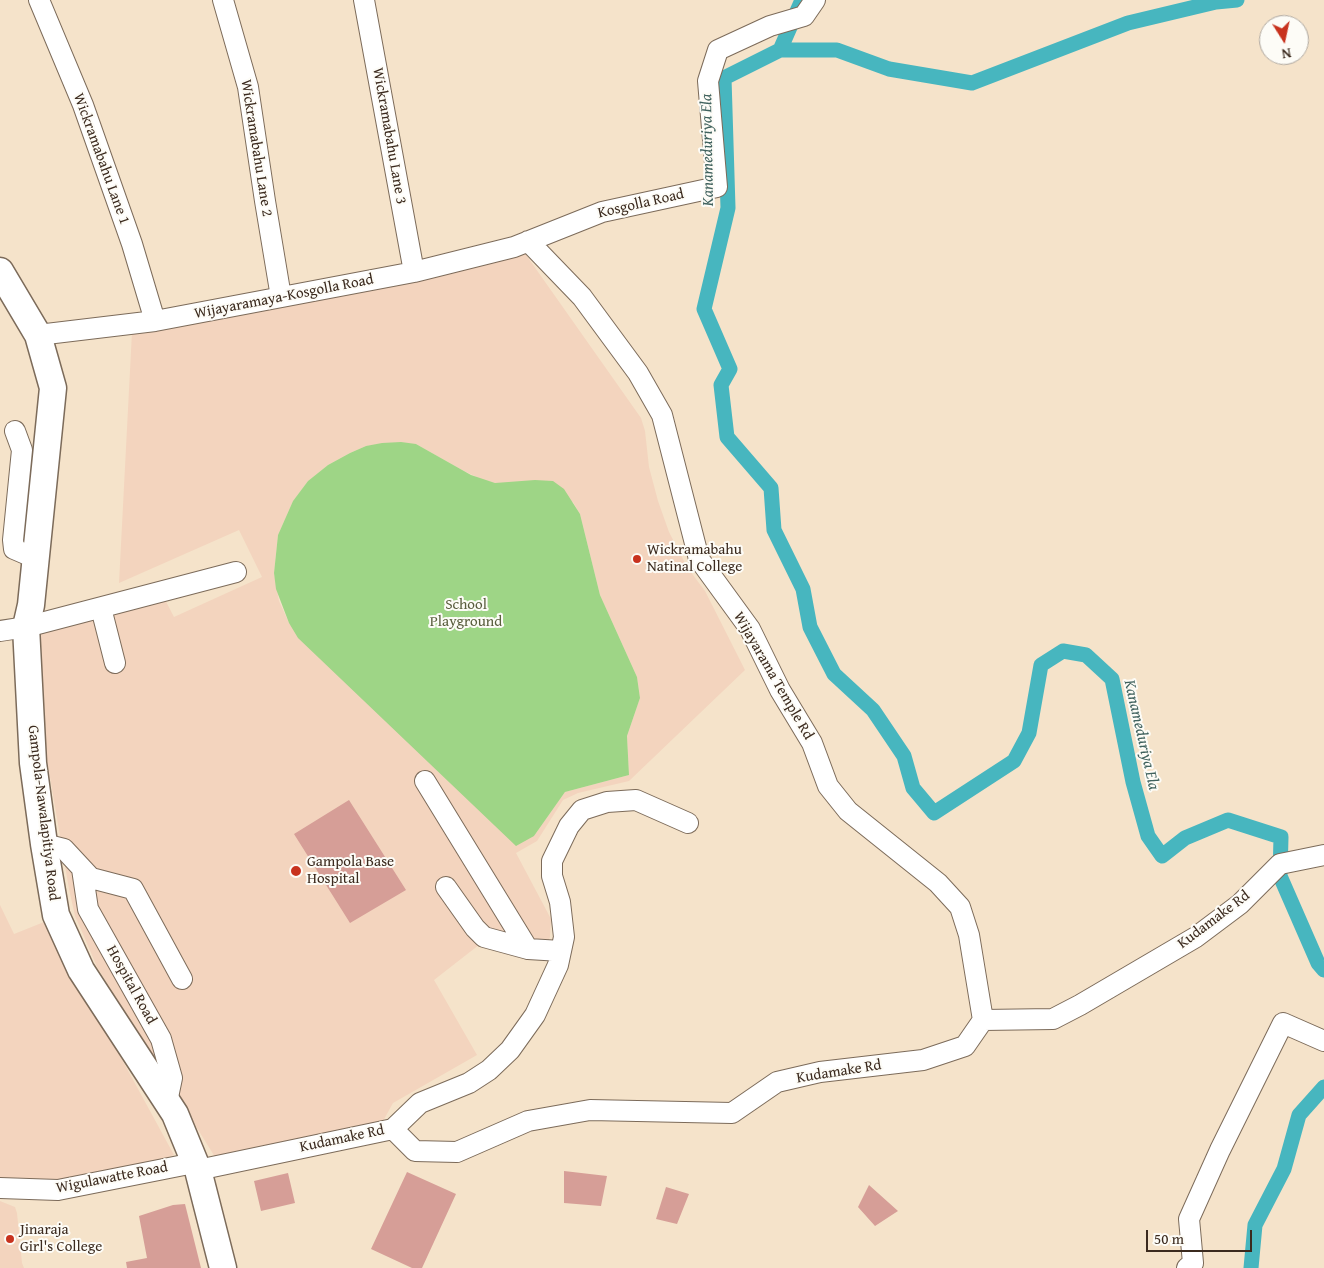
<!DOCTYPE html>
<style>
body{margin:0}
#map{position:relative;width:1324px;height:1268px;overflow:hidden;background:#f5e3ca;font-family:"Gentium Book Plus",serif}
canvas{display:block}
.north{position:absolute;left:1259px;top:15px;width:50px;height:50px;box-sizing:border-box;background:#fdfcf7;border:1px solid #afa8a0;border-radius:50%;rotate:170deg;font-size:14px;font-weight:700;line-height:20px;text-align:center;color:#3b2a1e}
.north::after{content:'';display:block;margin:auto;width:18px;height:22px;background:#c8321e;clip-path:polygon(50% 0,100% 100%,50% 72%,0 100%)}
.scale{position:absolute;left:1146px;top:1230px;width:106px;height:22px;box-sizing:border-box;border:2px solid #3b2a1e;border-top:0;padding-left:6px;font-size:15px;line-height:18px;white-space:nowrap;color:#3b2a1e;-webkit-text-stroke:4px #fdfcf7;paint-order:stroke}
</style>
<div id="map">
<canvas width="1324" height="1268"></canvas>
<div class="north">N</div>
<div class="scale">50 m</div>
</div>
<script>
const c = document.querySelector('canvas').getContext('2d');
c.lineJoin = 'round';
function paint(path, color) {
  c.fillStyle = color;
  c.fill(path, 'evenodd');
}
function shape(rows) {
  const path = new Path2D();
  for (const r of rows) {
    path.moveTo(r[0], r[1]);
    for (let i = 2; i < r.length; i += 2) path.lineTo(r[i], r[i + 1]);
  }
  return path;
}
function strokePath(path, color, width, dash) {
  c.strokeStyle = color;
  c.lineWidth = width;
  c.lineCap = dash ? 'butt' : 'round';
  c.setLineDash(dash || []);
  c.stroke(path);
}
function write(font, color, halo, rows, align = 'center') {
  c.font = font + ' "Gentium Book Plus",serif';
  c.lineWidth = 4;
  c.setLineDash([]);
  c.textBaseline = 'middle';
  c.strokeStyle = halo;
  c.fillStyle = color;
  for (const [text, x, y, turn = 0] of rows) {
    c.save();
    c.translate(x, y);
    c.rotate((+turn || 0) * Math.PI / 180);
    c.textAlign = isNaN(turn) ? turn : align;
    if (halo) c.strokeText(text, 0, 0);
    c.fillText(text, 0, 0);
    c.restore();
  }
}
paint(shape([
 [524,252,641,418,645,431,649,467,658,501,669,532,687,567,705,591,745,670,629,781,578,793,563,800,537,841,516,853,551,919,550,937,545,949,484,941,434,980,477,1055,393,1103,382,1123,215,1157,97,967,83,934,75,916,69,889,42,730,34,631,159,588,174,617,262,577,239,530,119,583,132,332],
 [416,444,462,470,483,480,495,483,512,483,573,502,580,514,600,595,637,677,640,698,627,736,629,775,565,792,534,836,289,623,279,601,274,573,278,535,293,501,308,481,328,465,350,453,366,446],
 [0,905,14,934,44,922,62,961,113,1043,174,1155,122,1174,77,1181,0,1179],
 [0,1201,15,1207,17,1213,22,1263,24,1268,0,1268]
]), '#f3d4be');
paint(shape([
 [401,442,416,444,471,475,495,483,535,480,553,481,564,489,580,514,600,595,637,677,640,698,627,736,629,775,565,792,534,836,516,846,298,638,289,623,276,589,274,573,278,535,293,501,308,481,328,465,350,453,366,446,382,443]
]), '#9ed586');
strokePath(shape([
 [802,0,780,50,724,78,728,208,704,309,730,369,721,385,727,437,771,488,774,530,803,589,810,627,834,674,873,710,904,756,913,788,934,813,1014,761,1029,733,1041,665,1063,651,1086,655,1112,679,1133,782,1148,836,1162,856,1185,838,1228,820,1281,837,1280,876,1318,963,1324,970],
 [780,50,837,50,889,69,972,83,1128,23,1216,2,1237,0],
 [1251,1268,1255,1225,1284,1169,1299,1115,1324,1087]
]), '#47b6bf', 15);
paint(shape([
 [349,800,406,890,350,923,294,834],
 [564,1171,607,1176,601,1206,564,1203],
 [407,1172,456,1194,422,1268,412,1268,371,1249],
 [288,1173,295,1203,261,1211,254,1181],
 [869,1185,898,1211,875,1226,858,1207],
 [666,1187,689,1194,677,1224,656,1219],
 [185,1204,201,1268,127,1268,126,1262,147,1258,139,1216,173,1205]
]), '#d69e97');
const minor = shape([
 [39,0,83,105,132,244,155,321],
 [223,0,248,87,265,201,281,297],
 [364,0,414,272],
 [528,241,582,297,638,373,662,415,699,559,750,629,780,690,812,743,828,786,848,811,938,883,960,907,969,935,983,1020],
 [38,335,155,321,414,272,514,247,602,212,717,187,708,81,718,50,770,26,804,16,815,0],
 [15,431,22,450,13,540,14,549,35,558],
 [101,608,115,663],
 [0,631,26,627,236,572],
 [425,781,528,949],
 [44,844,64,849,91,878,133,889,182,979],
 [82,869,88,909,161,1039,172,1078,167,1102],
 [446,887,475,928,484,937,528,949,561,951],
 [393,1129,415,1151,457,1152,528,1121,590,1110,732,1113,777,1082,820,1072,923,1060,965,1046,983,1020,1053,1019,1080,1005,1196,937,1240,904,1280,864,1324,855],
 [393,1129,420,1103,469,1083,489,1070,510,1050,535,1015,558,965,564,937,560,902,552,876,552,861,569,826,582,810,607,802,636,800,688,823],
 [198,1170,393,1129],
 [0,1188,58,1190,194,1163],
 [1187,1268,1193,1263,1189,1219,1220,1150,1283,1023,1324,1041]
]);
const major = shape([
 [0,271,38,335,53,388,31,605,26,627,33,763,44,844,56,915,81,970,175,1114,198,1170,223,1268]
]);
strokePath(minor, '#7c6b5a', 22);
strokePath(major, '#7c6b5a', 29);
strokePath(minor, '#fff', 20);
strokePath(major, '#fff', 26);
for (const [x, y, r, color] of [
 [637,559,5,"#c8321e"],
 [296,871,6,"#c8321e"],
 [10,1239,5,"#c8321e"]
]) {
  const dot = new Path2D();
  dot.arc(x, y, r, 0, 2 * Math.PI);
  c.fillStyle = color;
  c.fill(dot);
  strokePath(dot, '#fdfcf7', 2);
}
write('15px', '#3b2a1e', '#fdfcf7', [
 ["Wickramabahu Lane 3",389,136,80],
 ["Wickramabahu Lane 2",256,148,81],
 ["Wickramabahu Lane 1",101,159,70],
 ["Kosgolla Road",641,204,-13],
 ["Wijayaramaya-Kosgolla Road",284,297,-11],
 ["Wijayarama Temple Rd",773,676,60],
 ["Gampola-Nawalapitiya Road",43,813,83],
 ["Kudamake Rd",1214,920,-37],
 ["Hospital Road",131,985,61],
 ["Kudamake Rd",839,1072,-9],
 ["Kudamake Rd",342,1139,-12],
 ["Wigulawatte Road",112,1178,-11]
]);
write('15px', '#3b2a1e', '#fdfcf7', [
 ["Wickramabahu",647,550],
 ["Natinal College",647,567],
 ["Gampola Base",307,862],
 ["Hospital",307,879],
 ["Jinaraja",20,1230],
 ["Girl's College",20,1247]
], 'left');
write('15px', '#595d3d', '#fdfcf7', [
 ["School",466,605],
 ["Playground",466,622]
]);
write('italic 16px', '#40625e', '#fdfcf7', [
 ["Kanameduriya Ela",708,150,-91],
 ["Kanameduriya Ela",1141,735,77]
]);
</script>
